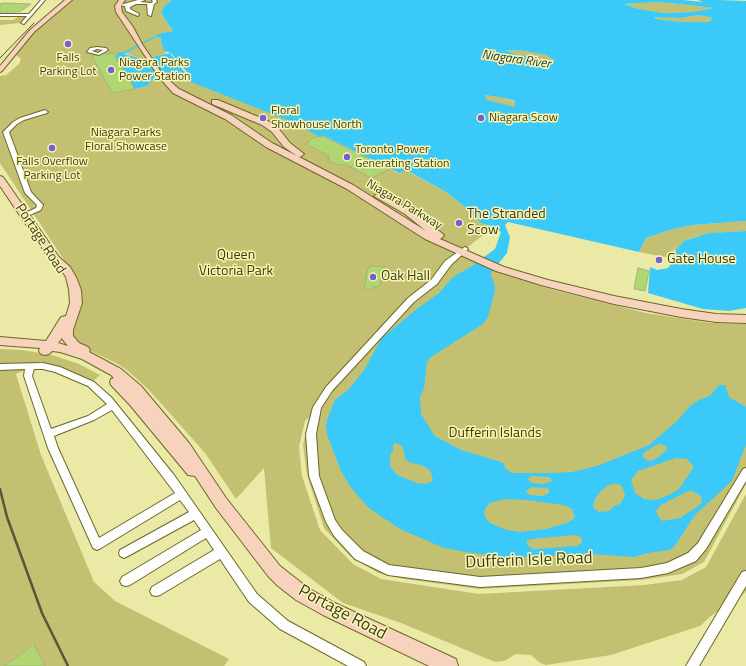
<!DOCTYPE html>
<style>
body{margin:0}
canvas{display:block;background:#ebe9a6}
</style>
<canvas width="746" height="666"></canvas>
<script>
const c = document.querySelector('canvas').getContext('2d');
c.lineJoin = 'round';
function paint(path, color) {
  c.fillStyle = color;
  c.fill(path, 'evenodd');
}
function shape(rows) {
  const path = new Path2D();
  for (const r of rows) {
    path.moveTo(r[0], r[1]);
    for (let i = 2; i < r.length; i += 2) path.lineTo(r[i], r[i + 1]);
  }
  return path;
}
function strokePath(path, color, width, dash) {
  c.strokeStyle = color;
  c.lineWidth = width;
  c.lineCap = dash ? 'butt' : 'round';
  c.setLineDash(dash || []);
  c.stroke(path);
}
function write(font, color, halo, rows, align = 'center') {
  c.font = font + ' "Titillium Web",sans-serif';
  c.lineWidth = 3;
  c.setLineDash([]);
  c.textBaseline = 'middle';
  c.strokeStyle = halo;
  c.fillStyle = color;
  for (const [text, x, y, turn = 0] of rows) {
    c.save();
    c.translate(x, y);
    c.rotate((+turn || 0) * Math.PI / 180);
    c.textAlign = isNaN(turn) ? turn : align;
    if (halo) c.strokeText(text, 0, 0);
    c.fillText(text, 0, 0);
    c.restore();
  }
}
paint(shape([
 [72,0,172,0,164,6,161,13,173,31,155,37,160,37,164,50,166,52,165,54,143,59,124,53,136,89,147,86,157,76,175,73,189,75,190,76,187,80,288,120,320,137,323,136,398,173,405,170,446,192,470,211,479,222,493,227,458,255,502,274,554,290,646,313,711,323,746,324,746,484,704,562,682,574,641,580,479,589,404,579,378,573,350,556,324,528,307,475,303,445,309,417,305,421,299,447,302,476,320,530,353,564,381,579,479,594,644,585,682,580,706,567,746,494,746,592,711,616,700,626,611,655,546,665,540,663,531,655,516,654,504,661,495,662,401,623,343,603,271,548,264,468,236,499,205,453,148,389,128,371,118,364,82,347,71,339,74,278,64,260,0,163,0,76,6,75,19,64,21,59,16,55,20,46,36,28,58,9],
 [657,2,679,4,713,8,693,12,663,13,635,8,624,4],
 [21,15,25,16,27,18,21,23,0,25,0,20,13,20],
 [699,15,713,18,709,22,682,22,662,20,653,16,681,18],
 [503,50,525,51,547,55,557,61,517,55],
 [485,95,504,98,515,102,515,108,487,100],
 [746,221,746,231,712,233,692,238,684,241,676,250,670,248,674,250,670,258,639,252,646,238,673,229,693,225],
 [0,349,22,350,52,355,79,364,100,375,91,383,38,364,16,374,41,455,94,582,115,601,229,659,224,666,45,666,33,645,4,666,0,666]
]), '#c4c071');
paint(shape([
 [172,0,682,0,703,2,698,0,718,0,746,1,746,221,693,225,673,229,646,238,639,252,508,222,505,225,510,237,507,253,490,274,494,282,495,291,488,317,483,324,431,357,427,362,424,389,420,397,421,414,435,436,446,442,461,450,498,461,503,463,506,469,512,473,550,473,572,472,597,466,649,445,677,421,690,406,699,400,710,396,719,385,725,385,729,397,746,407,746,444,732,481,695,515,674,547,670,550,648,553,634,557,588,554,508,558,466,552,444,548,400,529,370,509,358,496,350,486,341,471,327,435,326,425,328,417,335,400,349,389,364,370,382,338,418,308,439,293,453,277,469,268,495,249,501,232,493,227,479,222,470,211,446,192,406,170,399,173,324,136,320,137,287,120,186,80,190,76,171,53,164,51,160,37,156,37,124,54,143,59,170,53,187,75,175,73,157,76,147,86,135,89,117,58,116,56,118,53,114,53,124,52,159,34,173,31,161,13,164,6],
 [657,2,679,4,713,8,693,12,663,13,635,8,624,4],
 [699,15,713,18,709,22,682,22,662,20,653,17,681,18],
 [505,50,525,51,546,55,556,61,517,55],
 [485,95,504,98,515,101,515,107,487,100],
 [396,443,403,447,405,458,409,462,424,466,428,469,431,472,433,481,426,484,417,483,397,475,390,466,390,455,393,451,393,445],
 [658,444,661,444,666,446,667,450,657,458,651,461,646,460,643,457,643,453],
 [676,458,687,459,694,467,679,489,671,494,656,500,644,499,635,493,631,480,638,471],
 [531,476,549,477,552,480,551,482,543,484,531,483,528,479],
 [612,484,619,484,622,487,625,494,623,500,620,504,614,506,609,511,599,512,593,507,595,499,600,492,607,486],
 [531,487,547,488,549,490,549,493,543,496,529,495,526,491],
 [690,490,701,496,702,502,698,506,680,518,663,521,659,518,656,511,661,505],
 [505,499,526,500,564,505,572,509,575,518,567,523,546,529,520,532,507,530,490,523,485,517,484,513,485,509,490,503],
 [576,535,581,537,582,541,582,543,577,546,537,549,532,549,527,544,527,541,531,539],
 [746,231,746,308,729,311,703,309,648,293,650,267,657,270,668,268,671,264,672,259,676,250,684,241,709,233]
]), '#3bc9f9');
const building = shape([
 [0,4,5,3,31,4,21,11,16,12,0,12,0,4],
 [113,53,125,74,135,89,112,93,92,56,113,53],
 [323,136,390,169,371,178,345,164,338,165,328,160,330,159,327,158,330,156,305,144,309,142,311,138,323,136],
 [370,266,385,267,383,280,381,279,379,287,372,287,372,289,364,289,368,268,370,268,370,266],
 [638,268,649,271,645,291,634,289,638,268],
 [34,645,45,666,4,666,34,645]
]);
paint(building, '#afd671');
strokePath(building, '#9fb77c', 1);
const street = shape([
 [41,0,45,0,24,24,21,23,27,16,0,16,0,14,29,14,41,0],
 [138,0,145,0,140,2,151,3,153,2,152,0,156,0,157,2,154,4,151,16,148,15,147,4,136,4,130,7,130,9,139,14,138,16,126,11,125,6,120,5,138,0],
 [97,47,106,48,108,50,99,55,87,52,90,48,97,47],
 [97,49,103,50,98,53,92,51,97,49],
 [45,110,48,112,47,113,24,120,17,124,9,132,31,192,43,205,41,210,25,217,23,216,23,214,36,208,37,205,25,193,3,132,13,122,20,118,45,110],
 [465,247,467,248,468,249,467,250,451,265,437,284,414,302,332,391,321,408,316,434,319,476,335,520,342,530,363,551,389,565,480,577,641,568,667,563,688,553,698,543,743,469,746,468,746,481,706,549,696,561,668,573,641,578,480,587,388,575,355,559,334,536,326,522,309,476,306,434,313,407,326,387,408,298,431,280,445,261,465,247],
 [43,363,60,367,94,382,111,397,174,475,257,594,288,621,364,662,366,666,348,666,280,629,249,602,220,559,160,595,156,596,152,595,150,591,152,587,214,550,206,538,130,585,126,586,122,585,120,581,122,577,201,530,194,520,128,556,124,558,120,556,119,553,120,550,189,512,180,500,101,548,97,550,93,548,48,448,24,376,25,369,0,370,0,364,43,363],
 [34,369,43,369,55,372,88,386,107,404,88,416,51,429,32,376,34,369],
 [112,410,175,493,99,538,58,448,54,436,94,420,112,410],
 [746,571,746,586,699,666,686,666,742,572,746,571]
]);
const secondary = shape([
 [65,0,72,0,34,32,2,71,0,72,0,66,30,30,65,0],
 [119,0,125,0,121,6,122,12,133,27,142,44,163,75,179,89,231,115,272,143,353,185,426,231,405,214,374,196,379,193,382,194,411,210,443,234,444,236,440,239,504,267,548,280,614,296,681,309,716,314,746,315,746,323,716,322,681,317,614,304,541,285,496,271,425,239,347,189,266,147,225,119,173,93,159,77,116,12,115,6,119,0],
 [212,100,218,100,268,121,278,128,290,143,304,154,300,157,297,156,284,147,272,132,262,125,212,104,212,100],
 [0,176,3,177,59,257,70,267,76,277,81,290,82,303,73,330,73,336,79,343,88,347,90,350,89,352,121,369,141,386,189,443,226,498,280,566,308,588,335,603,456,659,458,666,429,666,323,615,296,600,278,586,268,576,216,508,195,476,188,475,130,405,111,385,110,382,111,379,114,378,111,375,82,359,60,352,52,351,49,354,45,355,41,354,39,351,40,348,0,345,0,337,46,341,61,317,66,316,70,303,69,290,66,277,62,271,55,267,0,186,0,176],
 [62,338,63,340,68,346,58,343,62,338]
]);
strokePath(street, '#6b6728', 2);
strokePath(secondary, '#6b6728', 2);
paint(street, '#fff');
paint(secondary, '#f7d2bc');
strokePath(shape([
 [0,58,34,23]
]), '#585736', 1);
strokePath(shape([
 [0,489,7,517,42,613,68,666]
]), '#585736', 2.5);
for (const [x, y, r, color] of [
 [68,44,4,"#725fd9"],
 [111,70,4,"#725fd9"],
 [263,118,4,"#725fd9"],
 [481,118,4,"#725fd9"],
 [52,148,4,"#725fd9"],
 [347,157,4,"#725fd9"],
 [459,223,4,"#725fd9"],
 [659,260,4,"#725fd9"],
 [373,277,4,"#725fd9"]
]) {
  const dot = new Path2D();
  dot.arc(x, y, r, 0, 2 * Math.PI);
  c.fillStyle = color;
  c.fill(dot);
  strokePath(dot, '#f8f6b3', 1.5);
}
write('12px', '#3c3b20', '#f8f6b3', [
 ["Falls",68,58,"center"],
 ["Parking Lot",68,72,"center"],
 ["Niagara Parks",119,63],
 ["Power Station",119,77],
 ["Floral",271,111],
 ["Showhouse North",271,125],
 ["Niagara Scow",489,118],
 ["Toronto Power",355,150],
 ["Generating Station",355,164],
 ["Falls Overflow",52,162,"center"],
 ["Parking Lot",52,176,"center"]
], 'left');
write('12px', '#3c3908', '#f8f6b3', [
 ["Niagara Parks",126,133],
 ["Floral Showcase",126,147]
]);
write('12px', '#3c3b20', '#f8f6b3', [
 ["Niagara Parkway",404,205,31]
]);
write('italic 13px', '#1f363f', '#f8f6b3', [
 ["Niagara River",516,60,8]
]);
write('14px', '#3c3b20', '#f8f6b3', [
 ["The Stranded",467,215],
 ["Scow",467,231],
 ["Gate House",667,260],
 ["Oak Hall",381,277]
], 'left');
write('14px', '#3c3b20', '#f8f6b3', [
 ["Portage Road",40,239,57]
]);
write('14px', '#3c3908', '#f8f6b3', [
 ["Queen",236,256],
 ["Victoria Park",236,272],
 ["Dufferin Islands",495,434]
]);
write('17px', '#3c3b20', '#f8f6b3', [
 ["Dufferin Isle Road",529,561,-2],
 ["Portage Road",342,613,28]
]);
</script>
